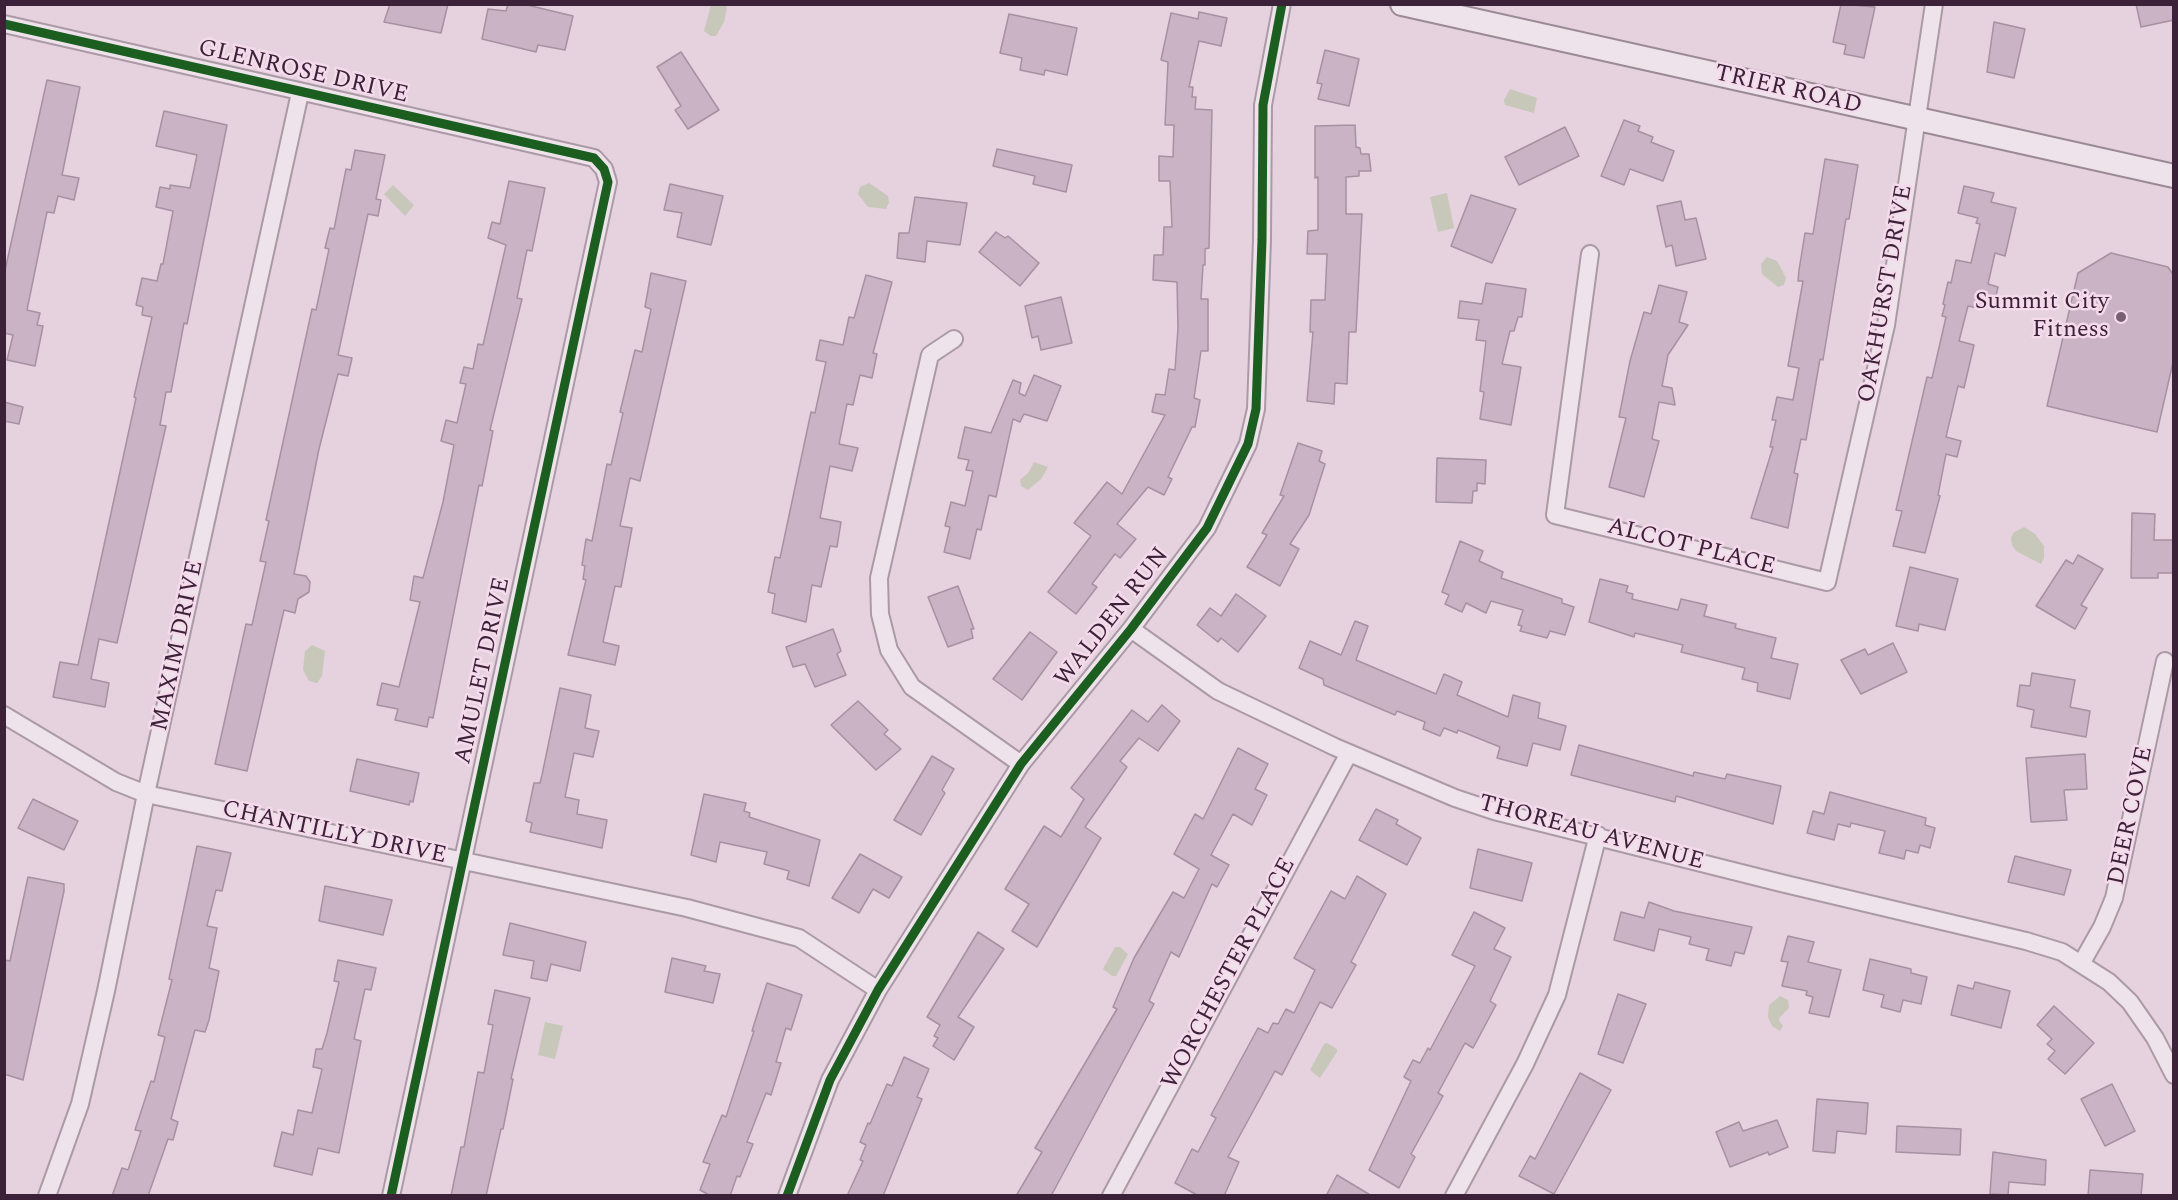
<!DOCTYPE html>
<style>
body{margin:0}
#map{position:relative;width:2178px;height:1200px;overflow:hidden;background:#e5d2de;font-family:Spectral,serif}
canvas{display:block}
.frame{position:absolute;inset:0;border:6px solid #3b2238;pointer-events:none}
</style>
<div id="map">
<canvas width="2178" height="1200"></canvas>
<div class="frame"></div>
</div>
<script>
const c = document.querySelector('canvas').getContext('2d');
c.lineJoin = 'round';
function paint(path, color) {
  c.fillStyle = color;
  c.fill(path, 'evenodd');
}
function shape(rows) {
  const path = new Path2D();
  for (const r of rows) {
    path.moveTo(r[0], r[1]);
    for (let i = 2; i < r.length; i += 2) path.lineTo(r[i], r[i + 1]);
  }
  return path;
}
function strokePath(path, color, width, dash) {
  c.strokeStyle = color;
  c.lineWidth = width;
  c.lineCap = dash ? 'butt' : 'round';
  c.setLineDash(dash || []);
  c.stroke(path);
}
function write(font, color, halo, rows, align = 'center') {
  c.font = font + ' Spectral,serif';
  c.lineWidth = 5;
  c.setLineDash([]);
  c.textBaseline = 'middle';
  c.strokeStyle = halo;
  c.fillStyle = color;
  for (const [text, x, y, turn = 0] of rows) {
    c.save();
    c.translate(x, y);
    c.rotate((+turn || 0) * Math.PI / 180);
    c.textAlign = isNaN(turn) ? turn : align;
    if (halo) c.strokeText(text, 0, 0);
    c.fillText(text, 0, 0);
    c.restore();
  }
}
paint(shape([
 [711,5,725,5,727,8,724,22,716,36,711,36,704,31],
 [1510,89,1537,98,1534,113,1505,105,1504,100],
 [869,183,888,196,889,203,886,209,868,207,858,194,860,187],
 [393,185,414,205,405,216,384,194],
 [1447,193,1454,228,1438,232,1430,197],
 [1767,257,1777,261,1786,278,1784,285,1778,287,1762,274,1761,264],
 [1034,462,1048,467,1041,479,1028,490,1021,486,1020,480,1029,472],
 [2024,527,2035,534,2044,546,2044,558,2041,564,2016,551,2012,545,2011,538,2014,532],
 [312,645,325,651,322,676,317,683,309,681,303,670,305,651],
 [1115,947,1120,947,1128,954,1116,976,1112,976,1103,969],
 [1780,996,1788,1000,1789,1008,1780,1017,1779,1021,1783,1026,1780,1031,1772,1026,1768,1017,1769,1005],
 [545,1022,563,1026,555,1059,538,1055],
 [1327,1043,1337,1049,1337,1052,1320,1078,1310,1070,1324,1044]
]), '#c7c7ba');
const building = shape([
 [390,4,448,4,441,33,384,22,390,4],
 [508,4,523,4,573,16,565,50,538,45,536,52,482,39,488,9,506,11,508,4],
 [1841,4,1875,7,1864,58,1844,54,1846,45,1833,42,1841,4],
 [2136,4,2174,4,2174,20,2141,27,2136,4],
 [1199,12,1227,18,1221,46,1199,41,1189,87,1193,87,1192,97,1196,97,1195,109,1212,110,1209,248,1205,249,1205,265,1203,265,1201,299,1208,299,1208,351,1201,351,1194,398,1200,400,1195,427,1192,427,1168,477,1172,479,1164,495,1148,487,1117,524,1136,539,1120,558,1115,554,1092,584,1097,587,1076,614,1048,592,1091,536,1074,523,1107,482,1122,494,1165,415,1152,412,1156,394,1165,395,1169,369,1175,370,1178,328,1177,282,1153,280,1154,255,1163,255,1164,227,1172,227,1170,181,1159,181,1159,156,1173,157,1174,125,1165,125,1168,62,1161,60,1171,13,1198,19,1199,12],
 [1009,14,1077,28,1067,75,1045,70,1044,75,1020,70,1022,58,1000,53,1009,14],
 [1994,22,2025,29,2014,78,1987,72,1994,22],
 [1325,50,1359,59,1349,106,1318,99,1322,84,1317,83,1325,50],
 [681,52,719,110,688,129,675,110,681,106,657,67,681,52],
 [47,80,80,87,62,175,79,178,74,200,58,196,54,213,47,212,27,310,40,313,37,325,43,326,35,366,7,360,13,335,4,333,4,275,47,80],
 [164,111,227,125,187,324,184,323,171,392,166,392,160,425,166,426,117,643,99,639,91,679,109,683,105,707,53,697,60,662,78,665,136,398,134,397,152,317,142,315,143,307,136,305,142,278,157,281,161,264,163,264,173,211,156,207,160,187,170,189,170,185,190,188,197,155,156,146,164,111],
 [1624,120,1640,126,1638,131,1653,137,1651,142,1674,151,1663,181,1630,169,1624,185,1601,176,1624,120],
 [1355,125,1356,147,1360,148,1361,154,1369,154,1371,171,1359,171,1359,176,1346,177,1346,214,1362,214,1356,332,1349,332,1347,384,1335,383,1334,404,1307,401,1313,332,1310,332,1311,300,1325,300,1327,254,1307,254,1308,231,1318,230,1318,177,1315,178,1315,126,1355,125],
 [1565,127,1579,156,1519,185,1505,157,1565,127],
 [997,149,1072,165,1066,192,1033,184,1035,176,993,166,997,149],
 [355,150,385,155,376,199,381,200,378,216,368,214,338,355,352,358,348,376,338,374,319,449,294,574,306,576,310,582,309,592,298,599,295,613,284,610,247,771,215,764,246,624,252,625,266,562,260,561,269,521,266,520,312,309,316,310,329,249,325,248,330,228,334,229,346,169,351,170,355,150],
 [1825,159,1858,165,1849,219,1846,219,1823,360,1820,359,1806,440,1801,439,1794,473,1798,474,1788,528,1751,518,1773,447,1770,447,1776,420,1772,420,1777,397,1793,400,1799,368,1788,366,1803,281,1798,281,1799,270,1805,233,1813,234,1825,159],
 [509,181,545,188,532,251,527,250,517,298,522,299,490,430,493,431,482,486,479,485,433,718,429,717,427,727,395,720,398,709,377,705,382,683,399,687,420,602,410,600,414,576,423,578,443,502,454,445,441,441,446,420,457,423,466,384,460,383,464,367,473,369,478,344,483,345,506,245,488,238,492,222,500,224,509,181],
 [670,184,723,196,711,245,677,237,682,213,664,210,670,184],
 [1964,186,1994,193,1991,202,2016,208,2005,256,1995,253,1988,284,1998,287,1994,304,1983,301,1982,309,1968,306,1959,341,1974,345,1964,388,1958,386,1946,437,1961,441,1957,457,1946,454,1938,495,1940,496,1925,553,1893,546,1902,511,1896,510,1927,377,1932,378,1946,317,1942,316,1945,305,1943,304,1948,282,1951,283,1956,260,1971,263,1980,224,1976,223,1978,218,1958,213,1964,186],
 [1471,195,1516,209,1492,263,1451,246,1471,195],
 [915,197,967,203,960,245,927,241,925,262,897,258,899,233,909,233,915,197],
 [1681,201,1685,220,1696,218,1706,259,1676,266,1672,245,1666,247,1657,206,1681,201],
 [996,232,1005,238,1008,236,1039,263,1020,286,979,252,996,232],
 [2111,253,2168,267,2174,276,2174,358,2157,432,2047,406,2078,273,2111,253],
 [651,273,686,281,640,481,630,478,620,526,632,528,621,587,615,586,603,642,619,646,615,665,568,655,586,580,583,579,585,566,582,565,586,539,592,541,607,464,611,465,623,413,620,412,635,350,642,352,651,309,645,307,651,273],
 [866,275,892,282,873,353,877,354,872,378,860,375,853,405,847,404,839,444,858,448,852,471,830,466,820,518,841,522,837,547,830,546,821,587,812,585,806,622,772,613,775,594,768,592,775,557,780,558,811,412,815,413,826,362,816,360,820,340,843,345,849,317,854,318,866,275],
 [1486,283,1526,289,1522,317,1518,317,1514,331,1510,331,1502,364,1521,367,1511,425,1480,419,1484,392,1480,391,1486,341,1476,340,1479,320,1458,318,1460,301,1482,304,1486,283],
 [1659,285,1687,292,1679,322,1688,325,1668,355,1662,386,1672,388,1675,405,1659,402,1652,439,1659,441,1644,497,1609,487,1626,418,1619,417,1630,361,1644,312,1651,314,1659,285],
 [1061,297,1072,343,1041,350,1038,336,1032,338,1025,306,1061,297],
 [1034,375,1061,386,1047,421,1024,414,1020,422,1013,419,996,497,989,495,981,530,977,529,970,559,944,552,950,527,945,526,951,502,965,506,973,471,966,470,969,460,958,458,965,427,991,433,1013,380,1021,383,1019,393,1025,396,1034,375],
 [4,402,23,407,19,424,4,421,4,402],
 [1298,443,1322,451,1319,461,1325,464,1309,515,1290,544,1299,549,1280,586,1247,567,1267,535,1262,533,1284,496,1280,495,1298,443],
 [1437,458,1486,460,1485,484,1477,483,1477,491,1473,491,1472,503,1436,502,1437,458],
 [2132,513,2155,514,2154,540,2174,540,2174,573,2158,573,2158,578,2131,578,2132,513],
 [1460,541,1483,551,1479,561,1503,572,1501,578,1562,599,1562,603,1574,607,1565,635,1550,631,1547,638,1520,631,1522,626,1518,625,1523,610,1491,601,1486,613,1466,603,1462,612,1445,604,1449,595,1442,592,1460,541],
 [2078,555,2103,569,2081,605,2087,608,2075,629,2036,606,2066,560,2073,564,2078,555],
 [1910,567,1958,579,1945,630,1919,624,1918,631,1896,626,1910,567],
 [1600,579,1628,586,1626,592,1633,594,1632,599,1678,610,1681,599,1707,605,1704,616,1736,624,1735,628,1776,638,1771,658,1798,664,1790,699,1757,691,1758,683,1742,679,1745,668,1681,652,1683,645,1635,633,1634,637,1589,622,1600,579],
 [958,586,974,629,971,629,973,638,948,647,928,597,958,586],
 [1236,594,1266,616,1238,652,1221,638,1218,642,1197,625,1210,608,1221,616,1236,594],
 [1355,621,1368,626,1356,660,1436,694,1444,674,1462,682,1457,695,1508,717,1513,695,1540,703,1538,718,1566,726,1560,750,1533,743,1527,766,1497,758,1500,747,1458,730,1457,733,1444,728,1440,736,1423,729,1425,722,1397,711,1395,715,1343,693,1324,685,1323,679,1299,668,1310,641,1341,655,1355,621],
 [833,629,841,651,837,654,846,675,815,687,805,664,793,667,786,647,833,629],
 [1030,632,1057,652,1022,700,993,679,1030,632],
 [1893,643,1907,672,1861,694,1841,660,1865,649,1868,655,1893,643],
 [2032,673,2075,680,2070,707,2090,711,2086,737,2031,727,2034,710,2017,706,2020,685,2030,686,2032,673],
 [560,688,591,695,585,728,599,731,593,757,574,753,565,797,579,800,577,814,607,820,602,848,530,832,532,823,526,821,534,783,540,783,542,775,560,688],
 [858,701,888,730,884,734,901,749,876,770,831,725,858,701],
 [1162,705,1180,721,1158,751,1139,738,1120,761,1127,767,1085,827,1101,838,1037,947,1012,931,1029,904,1005,889,1044,826,1061,837,1084,799,1071,788,1132,710,1148,722,1162,705],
 [1579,745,1693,776,1694,772,1725,779,1727,774,1781,786,1773,824,1676,796,1675,802,1571,775,1579,745],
 [1238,748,1268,764,1255,789,1267,795,1252,825,1233,814,1211,855,1229,865,1217,887,1212,884,1179,957,1171,952,1149,1001,1154,1004,1051,1196,1016,1196,1042,1152,1035,1148,1117,1009,1113,1007,1134,958,1173,892,1184,898,1199,869,1174,854,1195,814,1203,819,1238,748],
 [2085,754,2087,789,2064,790,2067,820,2031,822,2026,758,2085,754],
 [932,756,954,769,942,790,945,793,921,835,894,820,932,756],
 [357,759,419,773,413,802,410,801,409,805,350,791,357,759],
 [1830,792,1926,818,1925,825,1935,828,1930,848,1920,845,1918,853,1906,850,1904,859,1879,853,1885,831,1851,823,1850,827,1838,824,1834,840,1807,833,1813,811,1824,814,1830,792],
 [704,794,746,803,744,811,750,813,749,817,820,840,809,886,787,879,789,871,764,864,767,852,720,842,716,862,691,855,704,794],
 [33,799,78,821,64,850,18,828,33,799],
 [1376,809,1398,820,1396,824,1421,838,1407,865,1359,840,1376,809],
 [197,846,231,853,222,891,216,890,207,926,217,928,209,968,219,971,209,1020,205,1032,195,1030,171,1119,178,1122,173,1140,168,1139,148,1196,112,1196,122,1168,128,1170,141,1131,135,1130,151,1081,154,1082,165,1037,158,1035,172,980,169,979,197,846],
 [1478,849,1532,863,1522,901,1470,888,1478,849],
 [860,854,902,877,889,898,873,889,859,913,832,898,860,854],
 [2015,856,2071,870,2064,895,2008,882,2015,856],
 [1357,876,1386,894,1351,962,1356,965,1332,1008,1320,1002,1282,1075,1275,1071,1228,1157,1239,1162,1224,1196,1199,1196,1175,1183,1192,1149,1198,1152,1216,1118,1211,1115,1258,1028,1268,1033,1273,1023,1278,1024,1286,1009,1294,1013,1315,970,1294,958,1331,891,1345,899,1357,876],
 [28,877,64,884,64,891,23,1080,4,1074,4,960,10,961,28,877],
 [325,886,392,900,383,935,319,921,325,886],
 [1649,902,1674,911,1752,927,1744,954,1735,952,1731,966,1706,960,1709,949,1689,944,1691,937,1659,929,1654,951,1614,940,1621,912,1644,918,1649,902],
 [1474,912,1505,928,1494,949,1511,957,1490,1001,1496,1005,1473,1048,1465,1043,1438,1093,1443,1096,1411,1154,1415,1157,1399,1188,1369,1170,1411,1081,1404,1077,1413,1060,1420,1063,1428,1048,1430,1050,1475,966,1452,955,1474,912],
 [510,923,586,942,580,971,551,964,547,981,531,978,534,961,503,955,510,923],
 [978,932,1004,949,958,1017,974,1027,954,1060,933,1046,938,1038,934,1036,940,1025,927,1017,978,932],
 [1788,936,1814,942,1808,962,1841,970,1829,1017,1809,1013,1813,997,1806,995,1807,991,1782,986,1788,962,1781,961,1788,936],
 [672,958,706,966,704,971,720,974,713,1003,665,992,672,958],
 [1870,959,1911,969,1911,973,1927,977,1921,1004,1903,1000,1900,1012,1881,1007,1884,995,1863,990,1870,959],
 [338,960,376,968,371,990,365,989,354,1039,361,1041,339,1153,318,1148,312,1175,274,1166,282,1132,293,1135,298,1110,312,1113,322,1069,313,1067,316,1049,322,1049,327,1033,339,982,334,981,338,960],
 [1975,982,2010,991,2001,1028,1951,1015,1958,985,1973,989,1975,982],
 [767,983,802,995,791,1030,786,1028,776,1062,781,1063,771,1095,766,1093,747,1142,753,1144,740,1177,737,1176,730,1196,711,1196,700,1190,710,1164,703,1162,722,1115,726,1117,754,1031,752,1031,767,983],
 [495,990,530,998,511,1079,513,1079,503,1129,501,1129,486,1196,451,1196,461,1147,464,1147,478,1072,484,1073,493,1025,488,1024,495,990],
 [1618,994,1646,1004,1623,1063,1598,1054,1618,994],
 [2054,1006,2094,1043,2065,1074,2048,1059,2055,1051,2047,1044,2052,1039,2037,1025,2054,1006],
 [904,1057,929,1069,917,1097,922,1099,883,1196,847,1196,863,1161,860,1160,866,1145,860,1142,868,1123,870,1124,887,1084,892,1086,904,1057],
 [1580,1073,1611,1090,1554,1194,1519,1176,1530,1156,1535,1159,1580,1073],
 [2112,1084,2135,1131,2105,1146,2081,1099,2112,1084],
 [1817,1099,1868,1103,1866,1134,1837,1131,1835,1153,1813,1151,1817,1099],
 [1777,1120,1788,1147,1769,1155,1768,1152,1730,1167,1716,1132,1739,1122,1743,1131,1777,1120],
 [1897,1126,1961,1129,1960,1155,1896,1152,1897,1126],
 [1993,1152,2046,1160,2045,1185,2009,1182,2008,1195,1990,1194,1993,1152],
 [2090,1170,2143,1174,2141,1196,2088,1196,2090,1170],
 [1337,1175,1372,1196,1326,1196,1337,1175]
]);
paint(building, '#c9b3c5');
strokePath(building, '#a691a2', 1.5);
const street = shape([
 [4,24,594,158,604,169,608,182,391,1196],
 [1590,254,1555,515,1827,582,1886,325,1934,4],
 [954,339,930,355,879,578,880,614,889,650,912,687,1021,764],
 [1131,629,1218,691,1335,747,1455,798,1494,811,1781,883,2026,941,2062,952,2109,982,2130,1002,2155,1038,2174,1075],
 [4,715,116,782,146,794,687,908,799,938,878,990],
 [2081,964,2102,927,2114,898,2165,661],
 [47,1196,80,1104,106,991,146,794,300,93],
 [787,1196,830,1080,878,990,1021,764,1131,629,1207,528,1248,444,1256,409,1262,240,1263,105,1282,4],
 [1111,1196,1349,753],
 [1454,1196,1525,1064,1557,995,1598,835]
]);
const secondary = shape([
 [1402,4,2174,176]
]);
strokePath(street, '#ab9aa6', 20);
strokePath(secondary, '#9b8a96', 26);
strokePath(street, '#eee3ea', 16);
strokePath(secondary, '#eee3ea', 22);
strokePath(shape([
 [4,24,594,158,604,169,608,182,391,1196],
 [787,1196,830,1080,878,990,1021,764,1131,629,1207,528,1248,444,1256,409,1262,240,1263,105,1282,4]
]), '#1b5e20', 9);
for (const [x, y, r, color] of [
 [2121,317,6,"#766072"]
]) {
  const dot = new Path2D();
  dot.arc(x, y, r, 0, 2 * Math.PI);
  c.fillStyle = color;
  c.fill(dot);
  strokePath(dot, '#f5daeb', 2);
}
write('24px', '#3b2238', '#f5daeb', [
 ["GLENROSE DRIVE",303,73,13],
 ["TRIER ROAD",1788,91,13],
 ["OAKHURST DRIVE",1887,294,-80],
 ["ALCOT PLACE",1691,548,14],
 ["WALDEN RUN",1113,618,-52],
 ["MAXIM DRIVE",179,646,-78],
 ["AMULET DRIVE",484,671,-78],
 ["DEER COVE",2132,816,-78],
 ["CHANTILLY DRIVE",334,834,12],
 ["THOREAU AVENUE",1591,834,15],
 ["WORCHESTER PLACE",1230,974,-62]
]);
write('24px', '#3b2238', '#f5daeb', [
 ["Summit City",2109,303],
 ["Fitness",2109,331]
], 'right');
</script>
